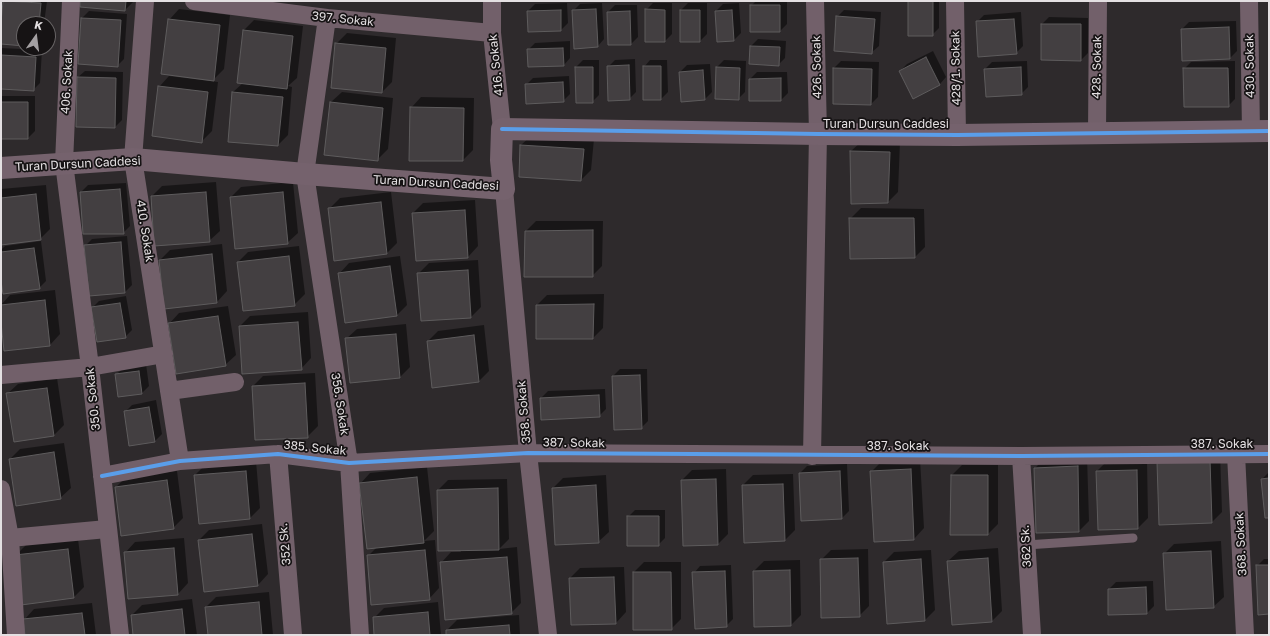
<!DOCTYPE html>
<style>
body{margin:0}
#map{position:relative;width:1270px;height:636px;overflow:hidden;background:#2e2a2c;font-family:"Golos Text",sans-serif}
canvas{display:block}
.frame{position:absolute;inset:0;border:2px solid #e4e0e2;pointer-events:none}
.north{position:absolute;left:16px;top:16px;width:40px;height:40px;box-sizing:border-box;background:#161314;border:1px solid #686566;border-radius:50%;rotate:14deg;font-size:11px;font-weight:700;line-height:16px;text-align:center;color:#e4e0e2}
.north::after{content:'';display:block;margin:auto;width:14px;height:18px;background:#a4a0a2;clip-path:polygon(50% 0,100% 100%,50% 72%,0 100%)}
</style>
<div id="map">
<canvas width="1270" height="636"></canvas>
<div class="frame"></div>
<div class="north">K</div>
</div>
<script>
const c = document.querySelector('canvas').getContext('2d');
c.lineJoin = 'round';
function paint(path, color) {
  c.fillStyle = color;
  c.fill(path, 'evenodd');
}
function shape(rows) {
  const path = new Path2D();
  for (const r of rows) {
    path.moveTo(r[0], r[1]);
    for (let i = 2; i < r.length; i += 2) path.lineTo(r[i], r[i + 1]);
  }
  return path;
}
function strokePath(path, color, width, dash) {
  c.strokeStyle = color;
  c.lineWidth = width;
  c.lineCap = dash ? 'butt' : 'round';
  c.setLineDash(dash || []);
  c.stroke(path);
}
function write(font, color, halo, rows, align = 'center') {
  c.font = font + ' "Golos Text",sans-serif';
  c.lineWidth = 3.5;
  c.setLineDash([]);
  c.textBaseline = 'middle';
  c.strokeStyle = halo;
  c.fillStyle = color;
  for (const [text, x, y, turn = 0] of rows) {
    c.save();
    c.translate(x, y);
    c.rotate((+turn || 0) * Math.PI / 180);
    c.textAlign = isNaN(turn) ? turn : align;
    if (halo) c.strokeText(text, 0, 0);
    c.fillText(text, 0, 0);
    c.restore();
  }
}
paint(shape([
 [4,1,47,1,44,24,24,24,24,45,1,43],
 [81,1,134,1,125,10],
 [756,1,787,1,787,24,780,31,751,31,751,6],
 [910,1,939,1,939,28,932,35],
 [567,3,568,23,561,30,529,31,528,11,535,4],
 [602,3,604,39,598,46,573,11,580,4],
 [653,3,672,3,672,34,665,41,646,10],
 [688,3,707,3,707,34,700,41,681,41,681,10],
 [739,3,741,33,734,40,718,41,716,11,723,4],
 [615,5,637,5,638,37,631,44,608,12],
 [179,9,230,15,224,69,214,79,169,20],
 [844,10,881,12,879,46,872,52,837,17],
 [89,11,127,14,124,59,117,66,82,18],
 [1021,12,1023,46,1016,53,977,22,984,15],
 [1049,17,1088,18,1088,53,1081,60,1042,24],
 [254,20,303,26,297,78,288,86,292,87,288,135,278,145,233,92,243,83,244,30],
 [1236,21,1237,51,1230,58,1182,29,1189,22],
 [347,33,396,38,392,82,382,92,336,44],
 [758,39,786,41,785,58,778,65,751,46],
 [570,41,570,58,564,65,528,50,535,43],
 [1,48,42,50,40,83,33,90,1,88],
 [933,51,946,77,940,84,913,97,900,71,907,64],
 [635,59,636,92,629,99,608,67,615,60],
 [583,60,599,60,599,95,592,102,576,67],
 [650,60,667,60,668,92,661,99,644,67],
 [724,60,746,61,745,92,738,99,717,67],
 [841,61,879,62,878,97,871,104,834,68],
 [1027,61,1028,87,1021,94,985,69,992,62],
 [1235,61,1235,99,1228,106,1184,69,1191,62],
 [710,64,712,92,705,99,682,101,680,72,687,65],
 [85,71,123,72,122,120,115,127,78,77],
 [757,72,787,72,788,93,781,100,750,79],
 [169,76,218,82,212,131,201,142,159,87],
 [569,76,570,94,563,101,526,85,533,78],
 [342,92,393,98,388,149,377,160,331,102],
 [1,96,35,96,35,131,28,138,1,138],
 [421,97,474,98,473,150,463,160,411,108],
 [532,135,594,139,591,170,581,180,520,177,521,145],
 [862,141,900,142,898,192,888,202,851,151],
 [216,182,220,231,209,241,152,196,162,186],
 [293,182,298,233,287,243,231,197,241,187],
 [126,183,130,226,123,233,81,192,88,185],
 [46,185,50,229,40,239,1,244,1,189],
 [391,192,397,243,387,253,329,209,340,198],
 [475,200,478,246,468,257,413,213,423,203],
 [861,208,924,209,925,247,915,257,850,219],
 [536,221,603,221,602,266,592,276,526,231],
 [127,236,132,285,125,292,90,295,85,246,92,239],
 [41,241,46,281,39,288,1,273,1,250,5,246],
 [222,244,227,291,217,302,165,307,160,260,170,250],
 [299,246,305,294,294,305,238,262,248,252],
 [400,256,407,305,397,315,346,322,339,274,349,263],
 [478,260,481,307,471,317,418,274,429,263],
 [55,290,60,334,50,345,5,350,1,305,10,295],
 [604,294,603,328,593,338,537,305,547,295],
 [126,296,132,330,125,337,92,308,99,301],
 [228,306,236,355,225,365,169,324,179,313],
 [308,312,311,358,301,369,240,326,250,316],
 [406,324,410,367,400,377,346,339,357,329],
 [484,325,489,371,479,381,428,341,438,331],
 [146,364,149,386,142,393,116,375,123,368],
 [620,369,647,369,648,421,641,428,613,376],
 [315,373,318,426,307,437,253,386,263,376],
 [57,378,64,425,54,435,7,394,18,384],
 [605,389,606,409,599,416,541,398,548,391],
 [156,400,162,434,155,441,130,445,125,412,132,405],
 [64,443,71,488,60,498,10,459,20,449],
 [1220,451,1222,512,1212,522,1160,524],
 [1087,456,1089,521,1079,531,1037,532,1035,468,1045,458],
 [920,459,924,528,914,539,871,472,882,461],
 [1147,460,1148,518,1138,528,1097,471,1107,461],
 [256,461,260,508,250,518,195,475,205,465],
 [847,464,849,511,842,518,800,473,807,466],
 [962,465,998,465,998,524,988,534,952,475],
 [427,467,434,531,424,541,435,540,439,588,429,599,368,556,377,547,360,484,370,473],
 [726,469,728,534,718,544,684,545,682,480,692,470],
 [177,471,183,518,173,528,116,487,126,477],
 [1269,472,1269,517,1262,479],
 [793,474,795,530,785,540,743,485,753,475],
 [606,475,609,532,598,542,556,544,553,488,563,478],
 [507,479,509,539,499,549,517,547,521,603,511,613,441,563,451,552,461,552,438,490,448,480],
 [635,510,665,510,665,538,658,545,628,517],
 [262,524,268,574,258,585,205,591,199,540,209,530],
 [184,538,188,583,178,594,129,598,125,553,135,542],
 [78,539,84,587,74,597,16,555,26,545],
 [1221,541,1224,597,1213,607,1164,554,1174,544],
 [998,548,1002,611,992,621,953,624,948,561,959,551],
 [868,549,869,606,859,616,821,560,831,550],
 [931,550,935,610,925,620,888,623,884,562,894,552],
 [1264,559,1269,559,1269,613,1257,566],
 [800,560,801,615,791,625,755,626,754,571,764,561],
 [644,562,681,562,681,619,671,629,634,572],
 [731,565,733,619,726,626,694,573,700,566],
 [624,567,626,612,616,623,570,578,580,568],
 [1153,581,1154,606,1147,613,1109,614,1109,589,1116,582],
 [269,592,273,635,209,635,206,607,216,597],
 [192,599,197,635,134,635,132,615,142,605],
 [438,602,441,635,375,635,374,618,384,608],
 [92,603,96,635,26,635,24,620,34,609],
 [519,615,520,635,447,635,447,630,457,620]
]), '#0007');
const building = shape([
 [3,1,41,3,39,24,24,24,24,46,1,44,1,23,3,1],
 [80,1,126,1,125,11,80,7,80,1],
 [908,1,933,1,933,36,908,36,908,1],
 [750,5,780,5,780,32,750,32,750,5],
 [596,9,598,47,574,49,572,10,596,9],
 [645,9,665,10,665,42,645,42,645,9],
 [561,10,561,31,528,32,527,11,561,10],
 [680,10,700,10,700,42,680,42,680,10],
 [732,10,734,41,717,42,715,11,732,10],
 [630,11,631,45,608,45,607,12,630,11],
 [836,16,875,19,872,54,834,51,836,16],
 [81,18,121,20,118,67,78,64,81,18],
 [168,19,220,25,214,81,161,74,168,19],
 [1014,19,1017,54,978,57,976,21,1014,19],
 [1041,24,1081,24,1081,61,1041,60,1041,24],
 [1229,27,1230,59,1182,61,1181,29,1229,27],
 [243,30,293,36,287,89,237,83,243,30],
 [335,43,386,48,382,93,331,88,335,43],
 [750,46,780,47,779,66,749,64,750,46],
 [563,48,564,66,528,67,527,49,563,48],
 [1,55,36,57,34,91,1,89,1,55],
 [926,57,940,85,913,99,899,71,926,57],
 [629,65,630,100,608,101,607,66,629,65],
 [643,66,661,66,661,100,643,100,643,66],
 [575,67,593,67,593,103,576,103,575,67],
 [716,67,740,68,739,100,715,99,716,67],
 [1021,67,1022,95,986,97,984,69,1021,67],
 [833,68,872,69,871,105,833,104,833,68],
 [1183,68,1228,68,1229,107,1184,107,1183,68],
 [703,70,705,100,681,102,679,72,703,70],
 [77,77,116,78,115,128,76,127,77,77],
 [781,78,781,101,749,101,749,79,781,78],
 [563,82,564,102,526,104,525,84,563,82],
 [158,86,208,92,202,143,152,136,158,86],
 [232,92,283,97,278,146,228,142,232,92],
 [1,102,28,102,28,139,1,139,1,102],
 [330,102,383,108,378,161,324,155,330,102],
 [410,107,464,108,463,161,409,161,410,107],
 [520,145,584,149,581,181,519,177,520,145],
 [850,151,890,152,888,203,851,204,850,151],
 [120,189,124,234,83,234,80,192,120,189],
 [206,192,210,242,154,246,151,196,206,192],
 [283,192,288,244,235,249,230,197,283,192],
 [36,194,41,240,1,245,1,198,36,194],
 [381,202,387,254,334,261,328,208,381,202],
 [465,210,468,258,416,261,412,213,465,210],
 [849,218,914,218,915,258,850,259,849,218],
 [593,230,593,277,524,277,525,231,593,230],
 [121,242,125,293,89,296,84,245,121,242],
 [34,248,40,289,3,294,1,281,1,252,34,248],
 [212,254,217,303,164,309,159,260,212,254],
 [289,256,295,306,243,311,237,262,289,256],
 [390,266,397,316,345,323,338,273,390,266],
 [468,270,471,318,421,321,417,273,468,270],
 [45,300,50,346,4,351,1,322,1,305,45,300],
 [120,303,126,338,97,342,91,307,120,303],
 [594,304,593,339,536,339,536,305,594,304],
 [218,316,226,366,176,374,168,323,218,316],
 [298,322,302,370,242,374,239,326,298,322],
 [396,334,400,378,350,383,345,338,396,334],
 [474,335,479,382,432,388,427,341,474,335],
 [139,371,142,394,118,397,115,374,139,371],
 [640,375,642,429,614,430,612,376,640,375],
 [305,383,308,438,255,440,252,386,305,383],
 [47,388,54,436,14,442,6,393,47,388],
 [599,395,600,417,541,420,540,398,599,395],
 [149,407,155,442,129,446,124,411,149,407],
 [54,452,61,499,16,506,9,459,54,452],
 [1210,460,1212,523,1159,525,1157,462,1210,460],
 [1078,466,1079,532,1036,533,1034,468,1078,466],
 [911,469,914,540,874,542,870,471,911,469],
 [1137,470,1138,529,1098,530,1096,471,1137,470],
 [246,471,250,519,199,524,194,475,246,471],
 [840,471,842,519,801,521,799,473,840,471],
 [951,475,988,475,988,535,950,535,951,475],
 [417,477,424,543,367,549,359,483,417,477],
 [1269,478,1269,518,1265,518,1261,479,1269,478],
 [716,479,718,545,683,546,681,480,716,479],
 [167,480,174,529,121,536,115,487,167,480],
 [783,484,785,541,744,543,742,485,783,484],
 [596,485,599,543,555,545,552,488,596,485],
 [498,488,499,550,438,551,437,490,498,488],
 [627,516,659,516,659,546,627,546,627,516],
 [252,534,258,586,204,592,198,540,252,534],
 [174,548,178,595,128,599,124,552,174,548],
 [68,549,74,598,21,605,15,555,68,549],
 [425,550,430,600,371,605,367,555,425,550],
 [1211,551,1214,608,1166,610,1163,553,1211,551],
 [507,557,512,614,445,620,440,562,507,557],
 [858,558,860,617,821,618,820,559,858,558],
 [988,558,992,622,952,625,947,561,988,558],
 [921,559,925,621,887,624,883,562,921,559],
 [1256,565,1269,565,1269,614,1258,615,1256,565],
 [790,570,791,626,754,627,753,571,790,570],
 [725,571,727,627,695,629,692,572,725,571],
 [633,572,671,572,672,630,633,630,633,572],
 [614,577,616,624,571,625,569,578,614,577],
 [1146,587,1147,614,1108,615,1108,589,1146,587],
 [259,602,262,635,208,635,205,607,259,602],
 [182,609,185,635,133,635,131,615,182,609],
 [428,612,430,635,374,635,373,617,428,612],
 [82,613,85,635,25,635,23,619,82,613],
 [509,625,510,635,446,635,446,630,509,625]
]);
paint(building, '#433f41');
strokePath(building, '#5e5c5d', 1);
strokePath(shape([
 [1026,545,1133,538]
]), '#72606a', 9);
strokePath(shape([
 [71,1,64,163,90,367,120,635],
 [145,1,133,159,180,461],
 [194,1,327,18,492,33],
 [492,1,492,33,502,129],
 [955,1,957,135],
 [1249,1,1251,132],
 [327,18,305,174,349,463,360,635],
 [1097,133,1098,1],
 [504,189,528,453,548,635],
 [1,375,90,367,164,354],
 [169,391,235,382],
 [278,454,293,635],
 [1236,454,1245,635],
 [812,456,818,134,815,1],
 [1021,456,1032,635],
 [102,476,180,461,278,454,349,463,528,453,1021,456,1269,454],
 [1,489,10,538,16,635],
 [10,538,107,529]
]), '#72606a', 18);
strokePath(shape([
 [1,168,133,159,305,174,504,189,501,160,502,129,818,134,957,135,1269,131]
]), '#75626d', 22);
strokePath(shape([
 [502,129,818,134,957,135,1269,131],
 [102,476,180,461,278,454,349,463,528,453,1021,456,1269,454]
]), '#5a9eea', 4);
write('12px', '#e4e0e2', '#161314', [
 ["397. Sokak",343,19,6],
 ["416. Sokak",496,65,-96],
 ["430. Sokak",1250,66,-91],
 ["426. Sokak",817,67,-91],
 ["428. Sokak",1097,67,-89],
 ["428/1. Sokak",956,68,-91],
 ["406. Sokak",67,82,-87],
 ["Turan Dursun Caddesi",886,124],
 ["Turan Dursun Caddesi",78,164,-3],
 ["Turan Dursun Caddesi",436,183,3],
 ["410. Sokak",145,231,81],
 ["350. Sokak",93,399,-96],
 ["356. Sokak",340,404,81],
 ["358. Sokak",524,412,-95],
 ["387. Sokak",574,443,1],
 ["387. Sokak",1222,444],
 ["387. Sokak",898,446],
 ["385. Sokak",315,448,6],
 ["352 Sk.",285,544,-95],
 ["368. Sokak",1241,544,-93],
 ["362 Sk.",1026,546,-93]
]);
</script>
